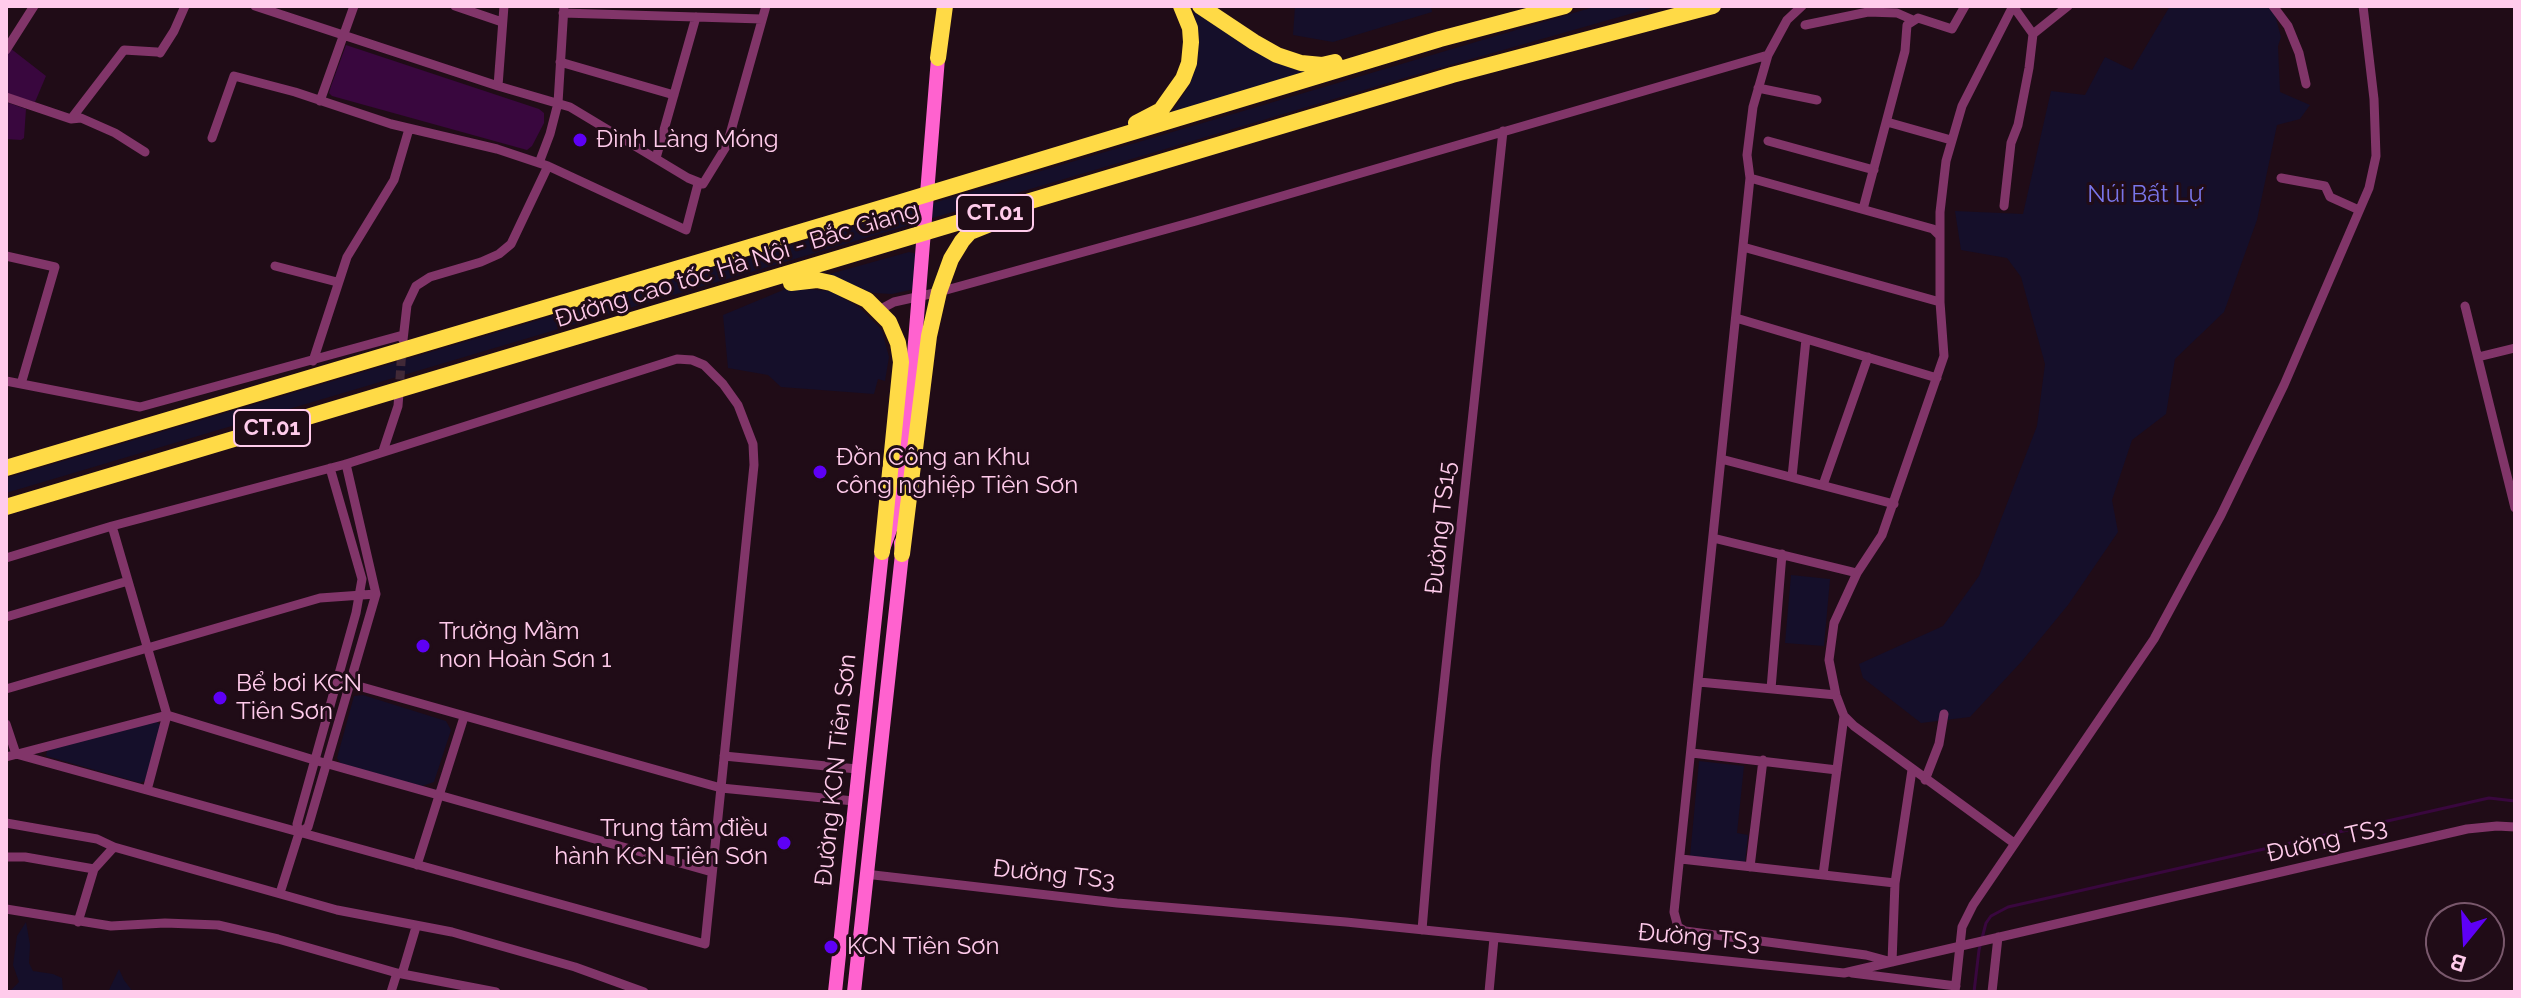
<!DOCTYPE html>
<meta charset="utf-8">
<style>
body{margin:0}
#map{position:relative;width:2521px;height:998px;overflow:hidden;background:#200c17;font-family:Raleway,sans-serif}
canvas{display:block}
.frame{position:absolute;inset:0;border:8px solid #ffcbeb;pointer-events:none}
.north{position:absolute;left:2425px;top:902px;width:80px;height:80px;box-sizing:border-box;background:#200c17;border:2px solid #79586c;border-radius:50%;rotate:198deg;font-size:22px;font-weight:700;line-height:32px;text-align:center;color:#ffcbeb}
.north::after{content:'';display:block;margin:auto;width:28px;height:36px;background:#5e00f6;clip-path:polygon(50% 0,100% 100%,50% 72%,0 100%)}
</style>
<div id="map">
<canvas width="2521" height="998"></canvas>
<div class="frame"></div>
<div class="north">B</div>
</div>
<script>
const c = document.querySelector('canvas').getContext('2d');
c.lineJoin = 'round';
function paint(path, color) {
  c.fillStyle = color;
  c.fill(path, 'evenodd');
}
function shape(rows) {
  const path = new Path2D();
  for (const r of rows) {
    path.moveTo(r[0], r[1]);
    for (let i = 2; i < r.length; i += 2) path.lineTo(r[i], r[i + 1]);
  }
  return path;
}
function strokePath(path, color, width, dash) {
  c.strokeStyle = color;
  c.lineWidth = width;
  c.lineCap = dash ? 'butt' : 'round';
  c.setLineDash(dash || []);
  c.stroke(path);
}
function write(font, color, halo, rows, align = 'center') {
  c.font = font + ' Raleway,sans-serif';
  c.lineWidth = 6;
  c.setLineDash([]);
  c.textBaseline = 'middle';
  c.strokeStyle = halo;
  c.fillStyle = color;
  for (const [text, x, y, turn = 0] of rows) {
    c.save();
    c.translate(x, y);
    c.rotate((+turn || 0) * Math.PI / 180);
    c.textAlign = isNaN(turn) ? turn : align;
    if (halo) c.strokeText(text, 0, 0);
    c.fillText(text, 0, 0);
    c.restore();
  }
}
paint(shape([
 [1295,6,1431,6,1432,12,1333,42,1293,35],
 [1597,6,1658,6,1408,77,6,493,6,478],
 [2170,6,2266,6,2274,11,2281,37,2278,46,2280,92,2310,105,2300,119,2277,125,2257,220,2224,312,2175,359,2166,414,2132,440,2112,500,2118,532,2068,605,2022,661,1970,717,1921,723,1863,678,1859,664,1943,626,1979,576,2037,426,2045,364,2021,277,2007,258,1961,250,1955,211,2023,214,2051,91,2085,95,2105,57,2132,70],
 [1193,8,1317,71,1170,116,1190,84,1198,60,1199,36],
 [909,252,917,254,915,289,892,294,873,293,826,275],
 [788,288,831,291,860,308,882,330,889,357,885,381,878,379,874,394,781,387,768,375,728,368,723,315],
 [1791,575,1830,579,1824,646,1785,643],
 [363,695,446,721,451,730,434,782,422,786,341,764,337,758,354,696],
 [155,720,161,726,145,781,140,783,46,756,47,751,52,748],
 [1699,761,1744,766,1737,833,1748,835,1745,862,1690,856],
 [26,922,30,945,29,963,33,971,53,974,62,978,63,992,9,992,19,982,13,965,17,936],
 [119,969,124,980,133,992,108,992]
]), '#150f2a');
paint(shape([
 [346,45,539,109,544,113,544,123,532,146,527,150,332,96,329,93,331,86],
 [10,48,46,76,35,102,6,94,6,53],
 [6,102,26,109,24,138,21,140,6,139]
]), '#39073e');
strokePath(shape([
 [1974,992,1979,950,1986,923,1991,916,2008,907,2480,800,2489,798,2515,801]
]), '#39073e', 3);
strokePath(shape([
 [399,393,402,348]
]), '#412937', 9, [9, 4.5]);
strokePath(shape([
 [255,6,498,86,570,107,688,178,703,184,727,145,766,6],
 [455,6,502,22],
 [1802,6,1787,20,1768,55,1753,107,1747,155,1750,178,1674,912,1678,927,1685,931,1866,955,1892,962,1895,883,1912,770],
 [2013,6,1962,106,1946,161,1940,212,1940,302,1944,356,1882,535,1857,573,1834,623,1829,660,1836,695,1844,716,1854,726,2014,843],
 [2273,6,2288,26,2299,53,2306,84],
 [563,13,762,19],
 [1805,25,1868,12,1897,13,1913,20],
 [2033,34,2068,6],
 [6,50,34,6],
 [160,53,174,31,185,6],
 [560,62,674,95],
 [498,86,504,6],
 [1758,88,1817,100],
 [6,97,71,119,81,118,115,133,145,152],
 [320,101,354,6],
 [71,119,124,50,157,52],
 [1887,122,1951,140],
 [212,138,234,76,295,92,391,124,497,149,548,166,686,230,698,184],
 [1768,141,1874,170],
 [656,158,696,17],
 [539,163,550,134,558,103,564,6],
 [1750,178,1933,229,1939,235],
 [2281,178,2325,186,2330,197,2359,210],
 [2004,206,2011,143,2018,125,2029,68,2033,34,2013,6],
 [1863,209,1905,51,1907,25,1918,18,1952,29,1965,6],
 [1743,247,1940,302],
 [6,256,55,267,21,384],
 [275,266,337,282],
 [2465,306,2515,508],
 [879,310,894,302,939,292,1196,221,1768,55],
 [1736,318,1937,378],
 [403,340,407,305,416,286,430,277,481,262,499,254,511,244,548,166],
 [2478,357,2515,348],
 [313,361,347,257,394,180,409,129],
 [6,381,140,407,403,335],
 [383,451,398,406,399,393],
 [1721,459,1894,504],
 [1792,477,1806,339],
 [1823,485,1868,357],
 [112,526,167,715,147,790],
 [1713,538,1857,573],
 [6,558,112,526,346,464,677,359,692,360,704,365,723,384,738,405,753,444,754,465,705,944,16,754,6,724],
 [6,617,128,581],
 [337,680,721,788,854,801],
 [1699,682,1836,695],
 [6,689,320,598,376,594],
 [1771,689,1782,554],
 [1692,753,1837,770],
 [724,756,857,769],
 [6,757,167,715,314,760,712,872],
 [1925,780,1939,744,1944,714],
 [6,823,97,839,114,847,337,910,452,932,575,967,644,992],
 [299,833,308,827,376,594,346,464],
 [6,857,25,857,94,869,114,847],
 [1681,859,1895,883],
 [417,865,464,717],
 [1750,867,1763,760],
 [865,874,1117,903,1346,922,1844,973,2467,829,2497,826,2515,827],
 [1823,875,1844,716],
 [280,893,299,833,297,824,356,613,362,579,330,468],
 [6,909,111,926,165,923,218,925,278,939,397,973,496,992],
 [78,922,94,869],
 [1422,930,1436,760,1503,131],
 [1852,973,1956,986],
 [402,974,416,927],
 [391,992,397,973],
 [1489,992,1494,938],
 [1955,992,1962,927,1973,905,2154,639,2221,515,2284,385,2369,188,2376,156,2374,99,2363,6],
 [1992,992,1998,937]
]), '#813569', 9);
strokePath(shape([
 [835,992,882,552,897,510,912,379,938,58],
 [854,992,902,554,901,543]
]), '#ff62cf', 14);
strokePath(shape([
 [1200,6,1254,42,1277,55,1301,63,1322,65,1335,62],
 [938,58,945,6],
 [1136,123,1161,110,1183,79,1189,63,1191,42,1190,28,1181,6],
 [791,283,817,280,831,283,867,300,889,322,898,343,901,362,882,552],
 [6,468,898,203,1440,39,1565,6],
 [6,507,1452,75,1713,6],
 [902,554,929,336,939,292,951,259,962,241,970,232,990,224]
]), '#ffda46', 16);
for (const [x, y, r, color] of [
 [580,140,8,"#5e00f6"],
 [820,472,8,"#5e00f6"],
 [423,646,8,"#5e00f6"],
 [220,698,8,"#5e00f6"],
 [784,843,8,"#5e00f6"],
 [831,947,8,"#5e00f6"]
]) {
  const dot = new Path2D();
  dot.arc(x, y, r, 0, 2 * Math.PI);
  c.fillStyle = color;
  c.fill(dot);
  strokePath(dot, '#200c17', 3);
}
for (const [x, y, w] of [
 [995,213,76],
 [272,428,76]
]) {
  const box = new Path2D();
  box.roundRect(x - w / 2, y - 18, w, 36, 6);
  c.fillStyle = '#200c17';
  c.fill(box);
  strokePath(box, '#ffcbeb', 2);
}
write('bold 22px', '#ffcbeb', null, [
 ["CT.01",995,213],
 ["CT.01",272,428]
]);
write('24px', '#ffcbeb', '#200c17', [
 ["Đình Làng Móng",596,140],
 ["Đồn Công an Khu",836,458],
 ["công nghiệp Tiên Sơn",836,486],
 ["Trường Mầm",439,632],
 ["non Hoàn Sơn 1",439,660],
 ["Bể bơi KCN",236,684],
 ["Tiên Sơn",236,712],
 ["Trung tâm điều",768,829,"right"],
 ["hành KCN Tiên Sơn",768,857,"right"],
 ["KCN Tiên Sơn",847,947]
], 'left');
write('24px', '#7975e9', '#200c17', [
 ["Núi Bất Lự",2145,195]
]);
write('24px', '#ffcbeb', '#200c17', [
 ["Đường cao tốc Hà Nội - Bắc Giang",737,265,-17],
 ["Đường TS15",1441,528,-84],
 ["Đường KCN Tiên Sơn",836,770,-84],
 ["Đường TS3",2327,841,-13],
 ["Đường TS3",1054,875,6],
 ["Đường TS3",1699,938,5]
]);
</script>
